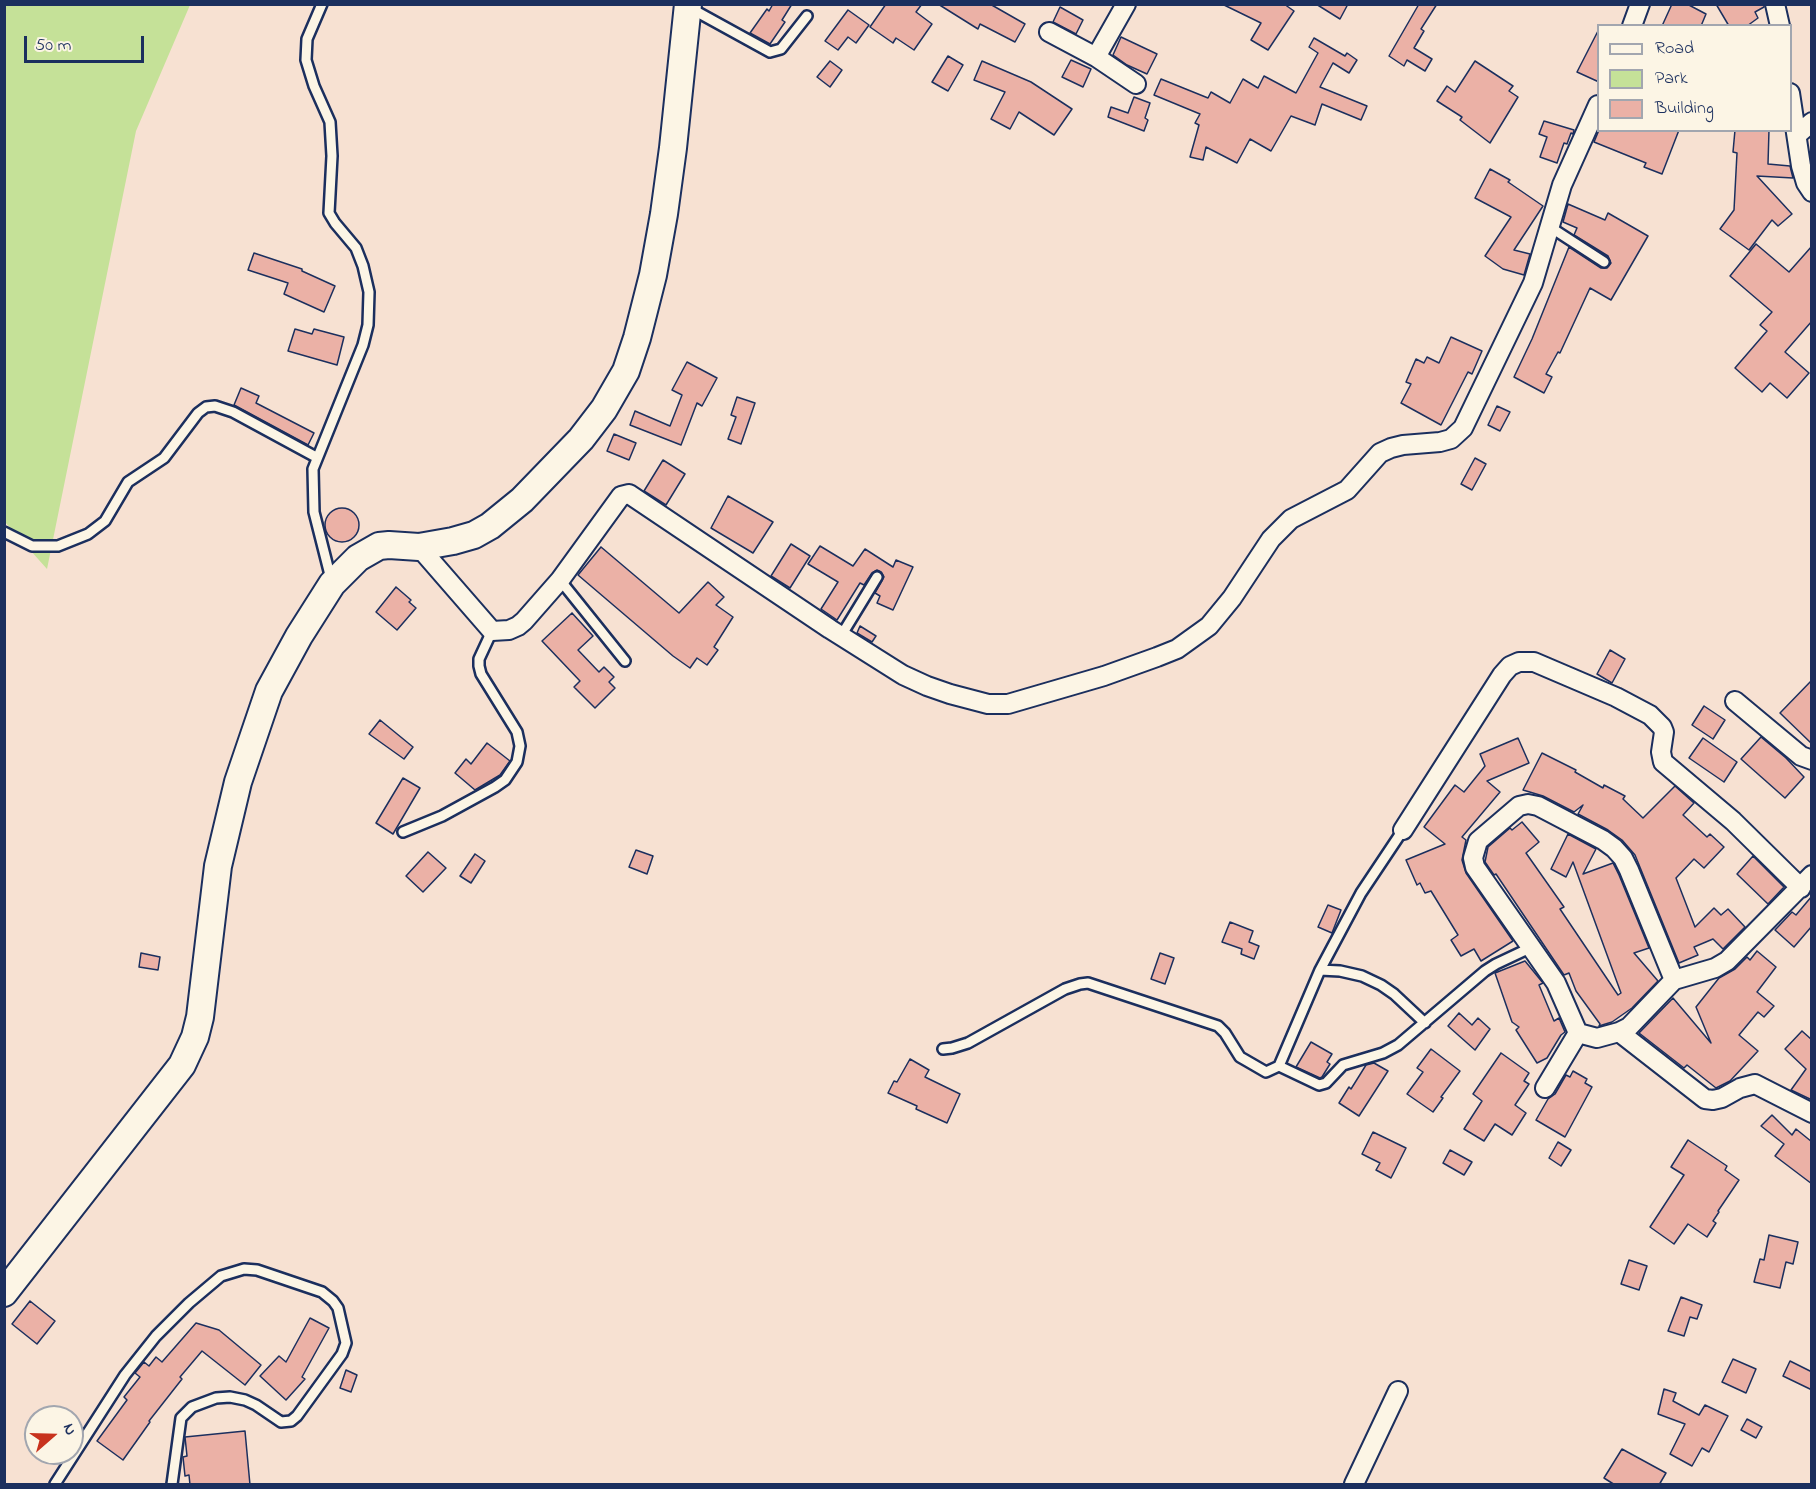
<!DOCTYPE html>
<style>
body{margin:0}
#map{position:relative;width:1816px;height:1489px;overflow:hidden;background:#f7e1d2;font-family:"Indie Flower",sans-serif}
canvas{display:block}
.frame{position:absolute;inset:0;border:6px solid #1b2f5e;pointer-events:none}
.legend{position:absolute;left:1597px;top:24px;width:195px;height:108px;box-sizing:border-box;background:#fcf5e5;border:2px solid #a2a6af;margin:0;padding:8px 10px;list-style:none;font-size:18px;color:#1b2f5e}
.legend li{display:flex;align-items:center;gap:12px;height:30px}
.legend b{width:30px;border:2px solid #a2a6af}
.north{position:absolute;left:24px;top:1405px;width:60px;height:60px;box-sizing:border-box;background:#fcf5e5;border:2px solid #a2a6af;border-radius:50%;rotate:70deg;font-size:16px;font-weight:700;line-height:24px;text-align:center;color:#1b2f5e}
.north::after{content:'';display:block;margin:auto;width:21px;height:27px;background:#c8321e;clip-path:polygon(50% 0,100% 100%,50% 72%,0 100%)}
.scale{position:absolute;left:24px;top:36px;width:120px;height:27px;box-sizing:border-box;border:3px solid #1b2f5e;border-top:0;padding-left:8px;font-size:18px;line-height:21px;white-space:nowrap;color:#1b2f5e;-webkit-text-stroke:4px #fcf5e5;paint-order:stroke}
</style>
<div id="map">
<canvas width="1816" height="1489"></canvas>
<div class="frame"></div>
<ul class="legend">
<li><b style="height:8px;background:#fcf5e5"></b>Road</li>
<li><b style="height:16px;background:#c5e198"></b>Park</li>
<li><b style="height:16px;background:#ebb1a6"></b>Building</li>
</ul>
<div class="north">N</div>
<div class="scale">50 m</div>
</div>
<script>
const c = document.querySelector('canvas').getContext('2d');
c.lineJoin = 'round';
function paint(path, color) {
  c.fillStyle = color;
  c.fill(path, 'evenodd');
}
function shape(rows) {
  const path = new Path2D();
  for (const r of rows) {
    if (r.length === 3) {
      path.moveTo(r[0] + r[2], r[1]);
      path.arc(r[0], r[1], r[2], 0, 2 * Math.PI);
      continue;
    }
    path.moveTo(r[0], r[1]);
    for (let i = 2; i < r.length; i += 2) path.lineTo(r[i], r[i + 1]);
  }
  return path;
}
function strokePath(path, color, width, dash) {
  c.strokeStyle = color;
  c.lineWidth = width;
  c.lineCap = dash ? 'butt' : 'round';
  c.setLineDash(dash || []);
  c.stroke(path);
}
paint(shape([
 [5,5,190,5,136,131,47,569,5,522]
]), '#c5e198');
const building = shape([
 [773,4,792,4,782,20,785,22,770,44,750,33,767,9,769,11,773,4],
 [886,4,922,4,916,12,932,24,914,50,896,38,893,43,870,27,886,4],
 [938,4,990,4,1025,24,1015,42,980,24,978,29,938,4],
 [1222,4,1284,4,1294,11,1268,50,1251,40,1261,23,1222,4],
 [1316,4,1348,4,1340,19,1316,4],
 [1419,4,1437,4,1421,29,1424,31,1414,48,1432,59,1425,71,1407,60,1404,66,1389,56,1419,4],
 [1672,4,1687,4,1706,14,1701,26,1662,26,1672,4],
 [1716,4,1764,4,1764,7,1755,12,1758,18,1747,26,1729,26,1716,4],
 [1060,7,1083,20,1076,34,1053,22,1060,7],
 [848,10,869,25,856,43,848,37,838,50,825,41,848,10],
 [1599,29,1599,82,1577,72,1599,29],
 [1121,37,1157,54,1147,74,1127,65,1113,55,1121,37],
 [1314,38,1345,56,1347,53,1357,60,1349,73,1333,63,1320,87,1367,106,1361,120,1322,104,1315,125,1291,116,1271,151,1250,139,1237,163,1206,147,1203,160,1190,157,1199,125,1195,123,1200,114,1154,95,1161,79,1208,98,1211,92,1230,103,1243,79,1258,88,1264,76,1296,93,1318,53,1309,47,1314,38],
 [948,56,963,65,948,91,932,82,948,56],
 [1071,60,1091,69,1083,87,1062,77,1071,60],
 [830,61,842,70,830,87,817,77,830,61],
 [982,61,1031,82,1072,109,1054,135,1019,112,1010,129,991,119,1005,92,974,80,982,61],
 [1475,61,1513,86,1509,91,1518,97,1490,143,1460,120,1462,117,1437,101,1447,86,1455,92,1475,61],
 [1134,97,1150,103,1145,118,1148,120,1144,131,1108,117,1111,107,1128,113,1134,97],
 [1544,121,1574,130,1573,134,1571,133,1567,144,1564,143,1557,163,1540,157,1547,137,1539,134,1544,121],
 [1599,130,1679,130,1662,174,1644,167,1646,163,1594,142,1599,130],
 [1735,130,1769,130,1768,164,1790,166,1793,178,1757,176,1792,214,1778,226,1772,220,1749,250,1720,229,1734,210,1737,153,1733,152,1735,130],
 [1490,169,1510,180,1508,182,1543,206,1514,250,1530,254,1524,275,1503,269,1485,256,1511,217,1475,198,1490,169],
 [1568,204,1605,220,1608,213,1648,236,1611,300,1590,288,1560,353,1558,352,1546,374,1552,377,1544,393,1514,377,1532,339,1569,247,1601,268,1607,268,1611,263,1608,256,1574,235,1577,228,1563,222,1568,204],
 [1756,244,1789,272,1812,246,1812,321,1785,352,1809,373,1787,398,1770,383,1762,392,1735,368,1767,331,1760,325,1772,312,1730,276,1756,244],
 [254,253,302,269,302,271,335,286,324,312,284,294,288,283,248,270,254,253],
 [295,329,312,334,314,329,344,337,337,365,288,351,295,329],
 [1451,337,1482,351,1472,374,1468,372,1441,425,1401,403,1411,384,1406,382,1416,359,1424,363,1427,357,1439,363,1451,337],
 [687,362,717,378,702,406,697,403,681,445,630,425,635,411,670,426,682,395,672,390,687,362],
 [241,388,259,396,256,403,314,433,308,445,234,405,241,388],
 [737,397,755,403,741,444,728,439,736,417,731,415,737,397],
 [1497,406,1510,412,1500,431,1488,425,1497,406],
 [614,434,636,443,629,460,607,451,614,434],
 [1475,458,1486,464,1472,490,1461,484,1475,458],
 [663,460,685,474,666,505,644,491,663,460],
 [728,496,773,522,753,553,711,528,728,496],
 [342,525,17],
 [791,544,810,556,790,588,771,576,791,544],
 [820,546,853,566,865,549,893,567,896,560,913,567,893,610,877,603,880,596,875,593,884,577,881,572,877,570,872,573,864,585,860,583,837,620,821,609,838,582,808,564,820,546],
 [601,547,679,613,708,582,724,597,716,605,733,617,714,647,718,650,707,665,697,658,690,668,673,656,578,575,601,547],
 [396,587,411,600,409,602,416,608,397,630,376,612,396,587],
 [572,613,593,636,578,650,599,672,604,667,614,677,609,682,615,688,595,708,574,687,580,681,542,641,572,613],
 [860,626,876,636,872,642,857,633,860,626],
 [1610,650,1625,659,1612,683,1597,674,1610,650],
 [1812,680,1812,744,1780,713,1812,680],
 [1704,706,1725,720,1713,739,1692,725,1704,706],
 [380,720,413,747,404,759,369,734,380,720],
 [1761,737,1786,758,1804,777,1785,798,1741,759,1761,737],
 [1518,738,1529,763,1487,781,1500,792,1462,837,1466,840,1462,860,1466,873,1513,941,1481,961,1474,949,1461,956,1451,940,1458,935,1431,891,1425,893,1420,883,1417,885,1406,860,1445,844,1424,827,1455,785,1464,792,1485,766,1480,754,1518,738],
 [1703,738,1737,762,1724,782,1689,758,1703,738],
 [487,743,510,761,500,775,475,790,455,773,466,759,471,764,487,743],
 [1542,753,1576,770,1575,772,1603,788,1604,785,1625,796,1623,799,1643,818,1675,786,1694,803,1683,815,1707,837,1710,834,1724,847,1704,868,1694,859,1676,878,1695,927,1714,908,1721,915,1728,909,1745,927,1723,949,1713,939,1694,947,1698,955,1679,963,1635,855,1622,840,1608,830,1578,814,1583,805,1574,812,1543,796,1523,790,1542,753],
 [403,778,420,788,393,834,376,823,403,778],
 [1522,822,1539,842,1526,853,1564,907,1560,909,1618,995,1621,993,1573,862,1566,877,1551,869,1568,834,1596,849,1583,874,1613,863,1619,875,1649,948,1634,953,1658,981,1632,1008,1612,1022,1599,1026,1600,1024,1576,991,1569,973,1564,975,1496,874,1494,875,1485,862,1488,847,1510,828,1512,830,1522,822],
 [636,850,653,856,647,874,629,867,636,850],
 [428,852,446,868,423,892,406,876,428,852],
 [475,854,485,861,471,883,460,876,475,854],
 [1753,856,1784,887,1768,904,1737,874,1753,856],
 [1812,896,1812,926,1794,947,1775,930,1792,912,1796,915,1812,896],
 [1328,905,1341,910,1332,933,1318,927,1328,905],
 [1230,922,1253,931,1249,942,1259,946,1254,959,1241,954,1242,949,1222,942,1230,922],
 [1757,951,1776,967,1757,992,1774,1006,1764,1017,1758,1012,1739,1035,1758,1051,1730,1081,1716,1088,1687,1065,1684,1068,1639,1033,1673,998,1711,1043,1696,1007,1719,978,1735,969,1747,957,1750,960,1757,951],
 [141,953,160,957,158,970,139,967,141,953],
 [1160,953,1174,958,1165,984,1151,979,1160,953],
 [1525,961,1543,983,1539,985,1554,1021,1559,1018,1565,1032,1561,1035,1547,1058,1537,1063,1516,1030,1519,1027,1512,1022,1495,973,1525,961],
 [1459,1013,1472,1025,1478,1018,1490,1029,1475,1050,1448,1026,1459,1013],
 [1802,1031,1812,1040,1812,1100,1791,1090,1806,1069,1785,1049,1802,1031],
 [1311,1042,1332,1054,1327,1062,1330,1064,1322,1077,1320,1078,1296,1067,1311,1042],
 [1431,1049,1460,1071,1441,1097,1443,1098,1433,1112,1407,1094,1423,1072,1417,1068,1431,1049],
 [1501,1053,1529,1073,1524,1081,1529,1084,1515,1105,1526,1113,1512,1135,1495,1124,1484,1141,1464,1129,1482,1101,1473,1094,1501,1053],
 [910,1059,929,1070,925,1077,960,1094,947,1123,916,1109,917,1106,888,1093,894,1081,897,1082,910,1059],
 [1374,1063,1388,1071,1359,1116,1339,1103,1349,1087,1351,1089,1366,1065,1374,1063],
 [1573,1071,1587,1079,1585,1083,1592,1087,1565,1137,1536,1120,1548,1099,1555,1094,1566,1075,1570,1077,1573,1071],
 [1772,1115,1792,1135,1796,1129,1812,1142,1812,1184,1775,1156,1784,1144,1761,1126,1772,1115],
 [1373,1132,1406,1148,1391,1178,1376,1170,1380,1163,1362,1154,1373,1132],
 [1688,1140,1727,1166,1725,1170,1739,1180,1718,1211,1719,1212,1713,1221,1716,1223,1707,1237,1688,1224,1674,1244,1650,1227,1684,1175,1671,1167,1688,1140],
 [1558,1142,1571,1150,1561,1166,1549,1158,1558,1142],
 [1450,1150,1472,1162,1464,1175,1443,1163,1450,1150],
 [1769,1235,1798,1242,1793,1264,1786,1262,1780,1288,1754,1282,1760,1259,1764,1260,1769,1235],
 [1629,1260,1647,1266,1639,1290,1621,1284,1629,1260],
 [1681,1297,1702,1305,1697,1319,1690,1317,1684,1336,1668,1331,1681,1297],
 [30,1301,55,1321,37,1344,12,1324,30,1301],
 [310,1318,329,1328,302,1377,305,1379,286,1400,260,1376,279,1356,286,1362,310,1318],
 [196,1323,219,1330,261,1365,245,1385,202,1351,180,1377,182,1379,149,1421,150,1422,123,1460,97,1441,127,1400,124,1397,140,1377,135,1373,144,1362,149,1366,156,1357,162,1362,196,1323],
 [1733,1359,1756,1369,1746,1393,1722,1382,1733,1359],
 [1790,1361,1812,1372,1812,1390,1783,1376,1790,1361],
 [346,1370,357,1375,351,1392,340,1388,346,1370],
 [1664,1389,1676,1393,1673,1401,1699,1415,1705,1405,1728,1416,1709,1452,1702,1448,1692,1466,1670,1454,1685,1424,1658,1414,1664,1389],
 [1747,1419,1762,1427,1756,1438,1741,1430,1747,1419],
 [245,1431,250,1485,190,1485,189,1475,185,1476,183,1457,187,1456,185,1437,245,1431],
 [1622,1449,1666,1473,1659,1485,1615,1485,1604,1478,1622,1449]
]);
paint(building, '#ebb1a6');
strokePath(building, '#1b2f5e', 1.5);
const lane = shape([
 [322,4,307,39,306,60,314,86,330,122,332,156,329,213,335,223,356,248,363,266,369,292,368,325,363,345,313,469,314,512,331,579],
 [690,8,770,52,781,49,807,16],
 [1550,227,1604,262],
 [4,532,32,546,58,546,88,534,105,521,128,482,164,458,198,413,206,407,215,406,233,412,316,457],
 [560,580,625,661],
 [841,636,877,577],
 [403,832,442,816,495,787,505,780,517,762,520,746,517,732,481,674,479,666,479,659,492,631],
 [1320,970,1340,971,1362,976,1381,985,1394,994,1425,1023],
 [943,1049,952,1048,968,1043,1065,989,1080,984,1088,983,1218,1026,1225,1033,1240,1057,1247,1061,1266,1072,1279,1066,1319,1085,1326,1083,1343,1065,1383,1053,1398,1045,1485,971,1496,964,1532,947],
 [1279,1066,1320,970,1361,893,1403,830],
 [55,1484,125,1375,156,1336,189,1303,221,1276,244,1269,257,1270,322,1292,333,1301,338,1308,346,1343,342,1354,297,1416,291,1421,281,1422,256,1405,245,1400,230,1397,216,1398,192,1407,181,1418,172,1484]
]);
const street = shape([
 [1775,4,1780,26],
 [1632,26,1640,4],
 [1049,32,1096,57,1136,84],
 [1096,57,1126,4],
 [1790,93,1801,166,1806,183,1812,192],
 [1797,135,1812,122],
 [419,547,492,631,509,630,518,626,524,621,560,580,621,496,629,494,830,629,903,675,927,686,950,694,988,704,1008,704,1104,676,1157,657,1177,649,1209,626,1232,598,1271,539,1291,519,1347,490,1380,453,1391,448,1403,445,1440,442,1451,439,1463,428,1533,283,1562,185,1598,105],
 [1735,701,1801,756,1812,760],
 [1403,830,1502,675,1510,666,1519,662,1534,662,1616,697,1650,715,1662,727,1664,732,1661,752,1663,762,1733,821,1801,888],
 [1619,1032,1705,1099,1713,1100,1722,1098,1740,1088,1755,1084,1812,1113],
 [1578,1033,1556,983,1475,867,1473,858,1478,841,1519,806,1528,804,1538,806,1603,840,1614,848,1623,858,1629,870,1674,980],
 [1578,1033,1597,1038,1619,1032,1629,1027,1674,980,1715,968,1727,961,1812,875],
 [1545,1088,1578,1033],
 [1354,1484,1398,1391]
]);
const secondary = shape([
 [4,1293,182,1065,195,1037,200,1017,218,866,238,782,269,691,299,636,332,584,358,558,379,546,389,545,419,547,453,541,474,535,490,526,522,500,581,439,604,409,626,371,637,338,653,275,664,214,673,148,688,4]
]);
strokePath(lane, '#1b2f5e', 14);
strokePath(street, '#1b2f5e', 22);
strokePath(secondary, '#1b2f5e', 30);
strokePath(lane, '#fcf5e5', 9);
strokePath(street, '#fcf5e5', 18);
strokePath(secondary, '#fcf5e5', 26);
</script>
